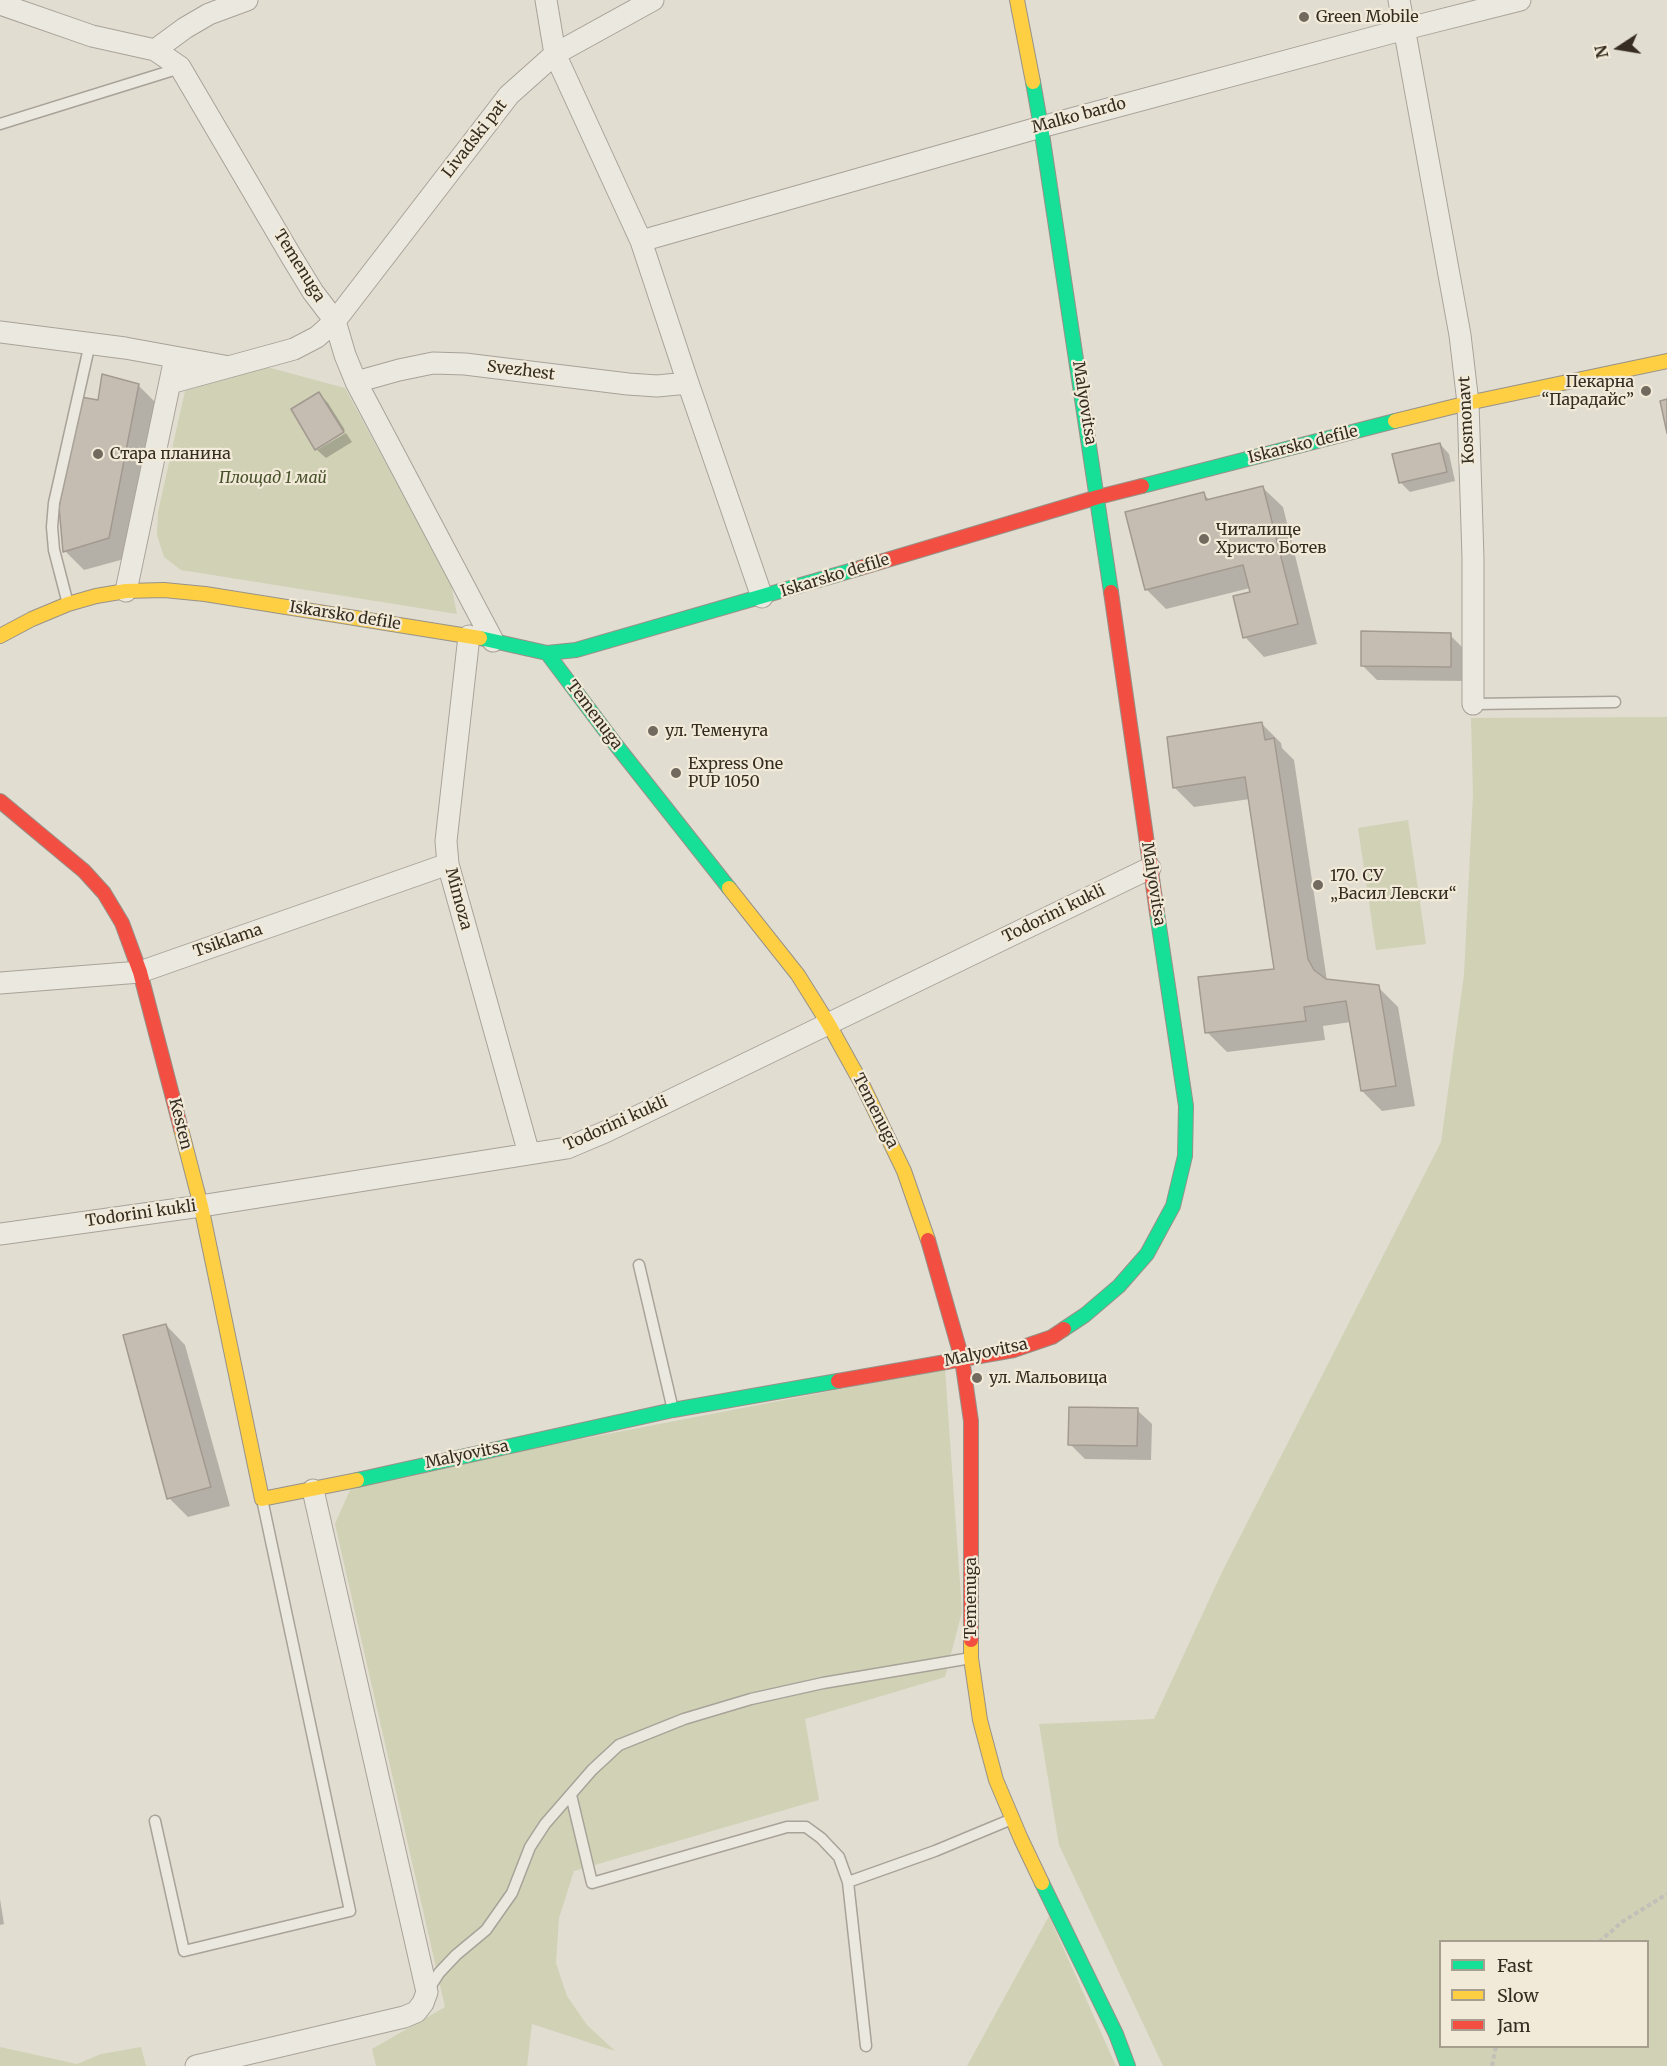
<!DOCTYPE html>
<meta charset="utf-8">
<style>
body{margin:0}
#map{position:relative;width:1667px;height:2066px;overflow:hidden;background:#e2ddd1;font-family:Merriweather,serif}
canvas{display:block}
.legend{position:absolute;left:1439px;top:1940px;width:210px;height:108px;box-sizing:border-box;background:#f2ead8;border:2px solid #a79e8f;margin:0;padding:8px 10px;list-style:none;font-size:18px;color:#362c21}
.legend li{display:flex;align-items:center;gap:12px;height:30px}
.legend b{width:30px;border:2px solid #a79e8f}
.north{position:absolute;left:1589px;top:18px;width:60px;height:60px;-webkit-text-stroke:4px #f2ead8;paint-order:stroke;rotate:258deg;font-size:16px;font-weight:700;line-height:24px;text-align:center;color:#362c21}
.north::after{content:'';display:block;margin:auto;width:21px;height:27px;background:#362c21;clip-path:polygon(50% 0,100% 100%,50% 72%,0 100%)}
</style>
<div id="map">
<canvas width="1667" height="2066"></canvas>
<ul class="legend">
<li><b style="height:8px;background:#16e098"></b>Fast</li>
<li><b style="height:8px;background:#ffcf43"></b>Slow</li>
<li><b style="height:8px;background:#f24e42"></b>Jam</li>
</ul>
<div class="north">N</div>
</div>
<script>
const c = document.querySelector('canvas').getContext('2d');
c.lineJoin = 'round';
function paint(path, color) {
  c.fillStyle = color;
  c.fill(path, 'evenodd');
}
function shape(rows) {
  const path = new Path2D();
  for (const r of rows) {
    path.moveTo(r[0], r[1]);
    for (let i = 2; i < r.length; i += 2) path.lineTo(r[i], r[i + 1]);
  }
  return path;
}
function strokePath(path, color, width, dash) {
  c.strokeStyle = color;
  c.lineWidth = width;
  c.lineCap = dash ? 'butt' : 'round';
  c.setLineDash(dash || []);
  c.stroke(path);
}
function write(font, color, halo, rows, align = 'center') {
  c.font = font + ' Merriweather,serif';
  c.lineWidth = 4.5;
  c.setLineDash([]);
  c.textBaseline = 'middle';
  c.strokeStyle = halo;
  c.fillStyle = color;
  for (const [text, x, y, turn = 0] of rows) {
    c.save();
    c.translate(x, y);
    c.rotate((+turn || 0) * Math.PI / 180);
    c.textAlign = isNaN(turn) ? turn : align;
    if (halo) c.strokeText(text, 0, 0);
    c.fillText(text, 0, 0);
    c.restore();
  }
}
paint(shape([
 [267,367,345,388,451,584,457,614,181,570,164,557,157,535,158,512,185,391],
 [1667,717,1667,2066,1163,2066,1059,1845,1039,1724,1154,1719,1222,1572,1441,1142,1464,975,1473,794,1471,718],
 [1440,1942,1648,1942,1648,2046,1440,2046],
 [1408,820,1426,944,1376,950,1358,828],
 [945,1369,962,1612,945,1677,805,1719,819,1800,574,1871,559,1918,556,1963,567,1996,587,2025,615,2051,532,2024,527,2066,376,2066,372,2049,445,2007,335,1524,353,1483],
 [1049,1916,1116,2066,967,2066],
 [0,2047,77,2064,101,2054,141,2047,146,2066,0,2066]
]), '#d0d1b5');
paint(shape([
 [138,385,158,405,128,558,84,570,65,551,99,402],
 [319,394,328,403,345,430,316,447,316,449,293,410],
 [346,433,352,442,326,458,317,450],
 [1440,444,1449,454,1455,481,1410,492,1400,482],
 [1263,488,1283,507,1317,644,1264,657,1245,637,1251,593,1250,588,1166,609,1146,589,1204,494,1210,501],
 [1450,635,1465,650,1465,681,1377,680,1362,665],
 [1262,724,1281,743,1282,748,1294,760,1327,981,1378,987,1398,1007,1415,1106,1382,1111,1362,1091,1351,1022,1323,1026,1325,1040,1227,1052,1207,1032,1276,970,1250,799,1194,807,1174,787],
 [166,1325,185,1345,230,1506,188,1517,169,1498],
 [1137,1410,1152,1424,1151,1460,1085,1459,1070,1444],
 [0,1899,4,1924,0,1925]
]), '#0003');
const building = shape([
 [102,374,139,384,109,538,63,552,59,507,81,397,98,400,102,374],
 [319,392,344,432,315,450,291,409,319,392],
 [1667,399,1667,433,1660,401,1667,399],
 [1440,443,1447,472,1399,483,1392,454,1440,443],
 [1263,486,1298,624,1243,638,1233,596,1250,592,1243,565,1145,590,1125,512,1204,492,1206,500,1263,486],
 [1361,631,1451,633,1451,667,1361,666,1361,631],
 [1262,722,1265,740,1274,738,1308,959,1314,970,1326,979,1379,985,1396,1086,1361,1091,1346,1001,1304,1007,1306,1021,1205,1033,1198,977,1274,969,1245,777,1173,788,1167,737,1262,722],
 [166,1324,211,1487,167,1499,123,1335,166,1324],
 [1069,1407,1138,1408,1137,1446,1068,1445,1069,1407]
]);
paint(building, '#c6bdb2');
strokePath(building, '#a29990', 1.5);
const lane = shape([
 [0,124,180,68],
 [68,604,54,550,52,527,54,503,90,343],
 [1473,704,1615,702],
 [639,1265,673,1410],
 [571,1795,592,1883,787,1827,806,1827,821,1838,839,1857,848,1882,935,1851,1012,1819],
 [155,1821,184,1951,350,1911,262,1499],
 [848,1882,866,2046],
 [427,1992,439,1973,456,1955,486,1930,512,1893,530,1847,545,1824,592,1770,619,1745,684,1719,751,1699,823,1683,971,1658]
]);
const street = shape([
 [546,0,555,54,641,241,688,383,762,597],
 [1399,0,1460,335,1468,403,1473,558,1473,704],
 [0,4,92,36,155,50,180,67,291,256,313,292,335,321,345,355,356,382,493,641],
 [155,50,185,28,209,14,247,0],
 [641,241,1041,127,1405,29,1520,0],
 [0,332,125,348,224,366],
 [356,382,399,370,433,363,465,364,628,384,657,386,688,383],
 [170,383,294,349,317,337,335,321,509,95,555,54,653,0],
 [126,591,175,358],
 [469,636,446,841,448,864,529,1154],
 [0,983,140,972,448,864],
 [0,1234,201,1206,567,1148,605,1132,1150,868],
 [196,2066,404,2017,416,2012,423,2003,427,1992,313,1490]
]);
const fast = shape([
 [1033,82,1041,127,1111,592],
 [1142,486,1395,421],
 [480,638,547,653,576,650,860,568],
 [547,653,616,745,729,888],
 [1064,1329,1085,1315,1119,1286,1147,1254,1173,1206,1185,1156,1186,1106,1157,913],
 [357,1480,673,1410,838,1381],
 [1042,1883,1116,2034,1128,2066]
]);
const slow = shape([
 [1017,0,1033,82],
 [1395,421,1468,403,1667,361],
 [0,636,32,619,68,604,96,596,126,591,164,590,205,594,480,638],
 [729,888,798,975,828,1023,863,1086,904,1171,928,1240],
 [181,1129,201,1206,262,1499,357,1480],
 [971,1640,971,1658,980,1720,996,1780,1021,1839,1042,1883]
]);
const jam = shape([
 [860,568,1098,497,1142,486],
 [1111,592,1157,913],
 [0,801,84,871,104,893,122,923,140,972,181,1129],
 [928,1240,962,1359,971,1421,971,1640],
 [838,1381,1014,1350,1052,1337,1064,1329]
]);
strokePath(lane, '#a8a299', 13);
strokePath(street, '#a8a299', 23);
strokePath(fast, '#979289', 16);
strokePath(slow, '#979289', 16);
strokePath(jam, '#979289', 16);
strokePath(shape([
 [1599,1942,1622,1922,1667,1894],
 [1492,2066,1496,2046]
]), '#c3bfb8', 4, [4.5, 3]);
strokePath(lane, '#ebe8e0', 10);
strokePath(street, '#ebe8e0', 21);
strokePath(fast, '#16e098', 14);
strokePath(slow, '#ffcf43', 14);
strokePath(jam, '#f24e42', 14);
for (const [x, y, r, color] of [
 [1304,17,6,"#726a5f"],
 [1646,391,6,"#726a5f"],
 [98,454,6,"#726a5f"],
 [1204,539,6,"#726a5f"],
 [653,731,6,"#726a5f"],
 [676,773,6,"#726a5f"],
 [1318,885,6,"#726a5f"],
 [977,1378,6,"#726a5f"]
]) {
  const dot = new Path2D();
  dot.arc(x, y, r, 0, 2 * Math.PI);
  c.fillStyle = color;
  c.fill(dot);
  strokePath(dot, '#f2ead8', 2);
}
write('16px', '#362c21', '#f2ead8', [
 ["Green Mobile",1316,17],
 ["Пекарна",1634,382,"right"],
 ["“Парадайс”",1634,400,"right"],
 ["Стара планина",110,454],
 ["Читалище",1216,530],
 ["Христо Ботев",1216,548],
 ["ул. Теменуга",665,731],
 ["Express One",688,764],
 ["PUP 1050",688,782],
 ["170. СУ",1330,876],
 ["„Васил Левски“",1330,894],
 ["ул. Мальовица",989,1378]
], 'left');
write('16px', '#362c21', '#f2ead8', [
 ["Malko bardo",1079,116,-15],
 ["Livadski pat",475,139,-52],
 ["Temenuga",299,266,58],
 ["Svezhest",521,371,7],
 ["Malyovitsa",1084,403,81],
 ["Kosmonavt",1467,420,-93],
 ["Iskarsko defile",1303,445,-14],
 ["Iskarsko defile",835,576,-17],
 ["Iskarsko defile",345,616,9],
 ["Temenuga",594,715,53],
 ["Malyovitsa",1153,884,81],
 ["Mimoza",458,899,75],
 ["Todorini kukli",1054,914,-26],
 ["Tsiklama",228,941,-19],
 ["Temenuga",875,1111,63],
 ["Kesten",180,1124,76],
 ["Todorini kukli",616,1124,-24],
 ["Todorini kukli",141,1214,-8],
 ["Malyovitsa",986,1353,-12],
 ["Malyovitsa",467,1455,-12],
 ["Temenuga",971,1598,-90]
]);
write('italic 16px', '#47512a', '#f2ead8', [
 ["Площад 1 май",273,478]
]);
</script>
